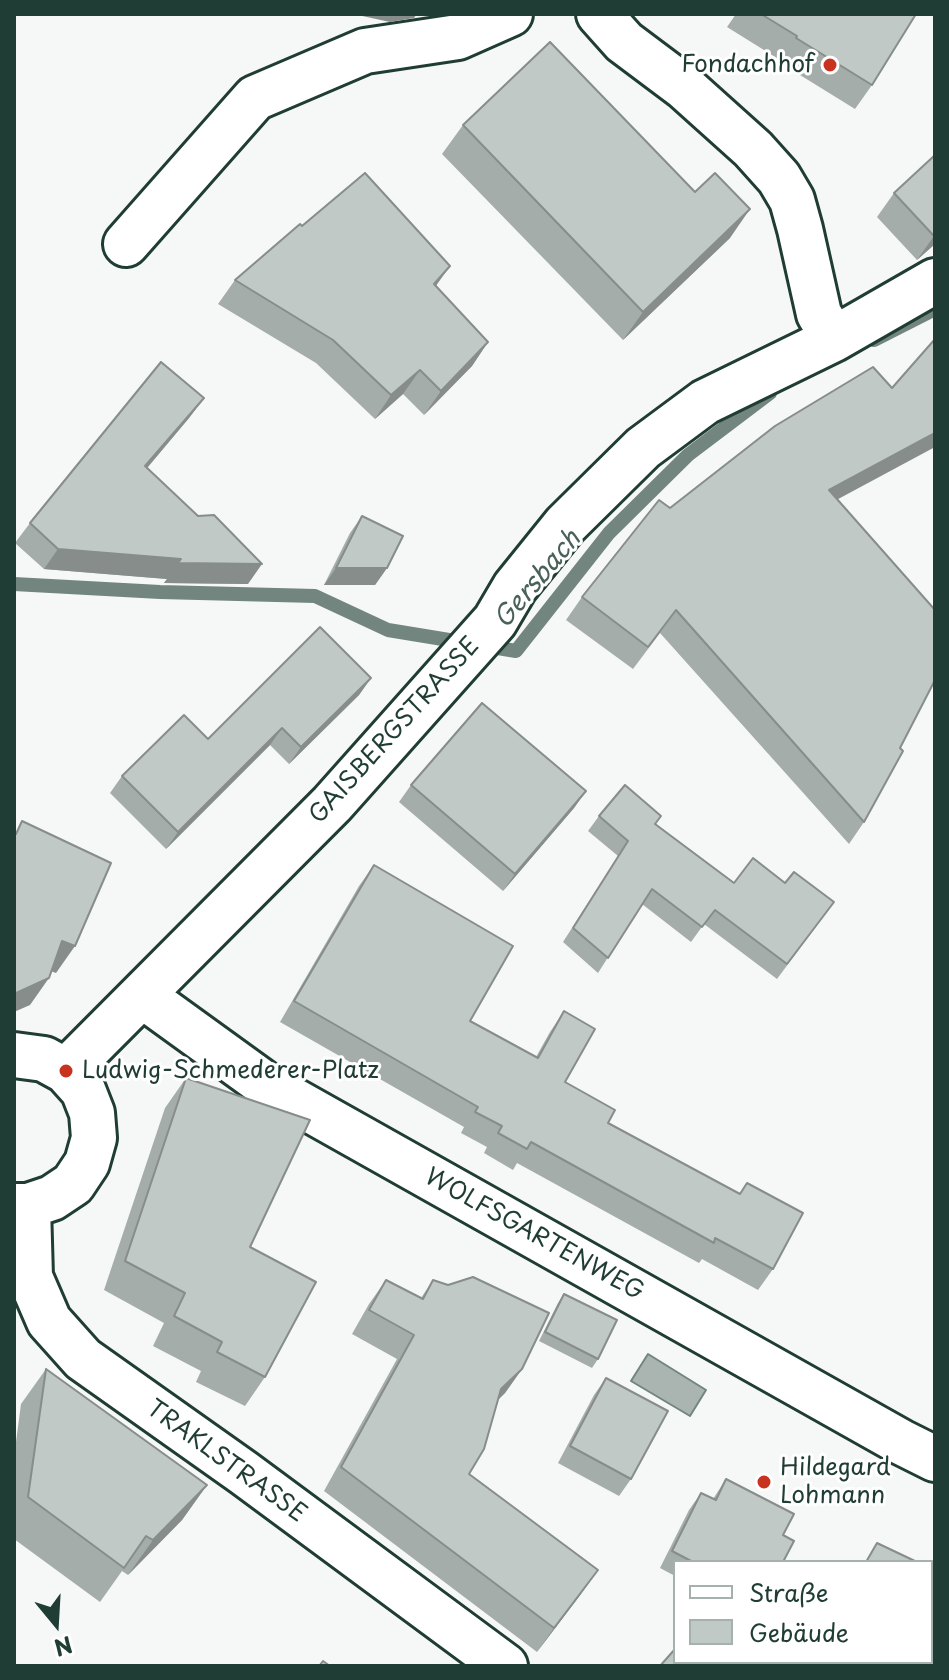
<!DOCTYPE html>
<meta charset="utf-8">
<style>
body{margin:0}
#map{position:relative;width:949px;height:1680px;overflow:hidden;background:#f6f7f7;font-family:"Playpen Sans",sans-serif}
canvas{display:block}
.frame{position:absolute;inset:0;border:16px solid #1f3d34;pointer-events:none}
.legend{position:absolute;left:673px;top:1560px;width:260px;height:104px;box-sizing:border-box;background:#fff;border:2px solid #a5b1ae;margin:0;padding:10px 14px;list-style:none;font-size:24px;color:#1f3d34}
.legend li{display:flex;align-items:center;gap:16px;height:40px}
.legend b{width:40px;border:2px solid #a5b1ae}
.north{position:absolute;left:16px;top:1584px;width:80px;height:80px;-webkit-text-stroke:6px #fff;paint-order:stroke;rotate:162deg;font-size:22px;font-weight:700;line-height:32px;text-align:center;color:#1f3d34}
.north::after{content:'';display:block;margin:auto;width:28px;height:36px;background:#1f3d34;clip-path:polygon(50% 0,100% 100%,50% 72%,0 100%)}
</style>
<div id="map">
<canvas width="949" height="1680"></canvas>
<div class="frame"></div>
<ul class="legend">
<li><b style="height:10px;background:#fff"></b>Straße</li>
<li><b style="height:22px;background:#c0c9c6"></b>Gebäude</li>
</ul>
<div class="north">N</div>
</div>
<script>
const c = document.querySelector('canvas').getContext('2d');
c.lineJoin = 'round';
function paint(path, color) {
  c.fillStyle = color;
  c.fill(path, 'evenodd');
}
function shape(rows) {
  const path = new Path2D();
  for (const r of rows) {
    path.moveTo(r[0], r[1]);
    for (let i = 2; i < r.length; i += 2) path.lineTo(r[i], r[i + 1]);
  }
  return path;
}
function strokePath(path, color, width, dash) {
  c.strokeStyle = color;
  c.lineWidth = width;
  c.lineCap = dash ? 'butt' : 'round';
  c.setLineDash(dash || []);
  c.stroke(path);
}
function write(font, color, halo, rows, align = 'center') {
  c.font = font + ' "Playpen Sans",sans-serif';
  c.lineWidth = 6;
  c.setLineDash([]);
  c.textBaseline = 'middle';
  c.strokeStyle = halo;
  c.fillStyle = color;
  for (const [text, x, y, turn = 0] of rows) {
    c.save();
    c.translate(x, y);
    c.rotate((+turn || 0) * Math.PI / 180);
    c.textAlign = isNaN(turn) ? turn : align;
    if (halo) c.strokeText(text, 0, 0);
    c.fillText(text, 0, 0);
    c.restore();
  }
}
const water = shape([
 [648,1354,706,1390,690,1416,631,1381,648,1354]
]);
paint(water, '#aab5b1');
strokePath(water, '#72857f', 2);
strokePath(shape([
 [874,340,935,309],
 [14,584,160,592,315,596,388,630,516,651,609,533,688,455,770,393]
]), '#72857f', 14);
const minor = shape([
 [599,14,624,42,684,87,753,149,779,178,792,200,800,229,819,314,834,339],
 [126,244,255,98,365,51,458,37,510,14],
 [143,996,266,1085,901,1442,935,1459],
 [14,1055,44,1059,66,1071,83,1090,92,1113,94,1138,87,1163,73,1184,52,1198,28,1206,14,1206],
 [66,1071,332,804,495,621,515,587,565,525,643,448,705,402,834,339,935,281],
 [28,1206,30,1277,49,1321,83,1359,244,1473,505,1666]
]);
strokePath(minor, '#1f3d34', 50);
strokePath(minor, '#fff', 44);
paint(shape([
 [736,14,916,14,872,85,855,109,779,62,780,60,727,27],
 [463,125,730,238,623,340,442,154],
 [935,155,935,244,917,260,877,217,894,193],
 [302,226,436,286,488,342,472,366,424,415,403,394,375,419,316,363,218,304,235,280],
 [204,398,189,418,147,468,248,584,164,583,167,579,44,569,15,543,30,523],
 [838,499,900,748,864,822,849,844,660,633,633,669,566,620,582,597,670,508],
 [362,516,387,568,375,585,324,585,350,533],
 [371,678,359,695,289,764,270,745,166,849,110,793,122,776,208,739],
 [411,785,586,791,574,808,503,891,399,802],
 [599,816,661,816,656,824,734,883,785,883,834,902,777,979,704,924,691,942,642,904,598,973,563,942,618,856,588,831],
 [374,865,470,1021,536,1057,550,1032,564,1011,565,1082,608,1123,739,1194,747,1183,773,1269,758,1290,702,1259,699,1263,517,1163,513,1170,484,1153,487,1147,461,1133,464,1127,280,1022,359,886],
 [186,1078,250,1247,265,1377,245,1406,196,1382,201,1371,153,1346,164,1323,104,1290,165,1108],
 [386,1280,421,1298,433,1280,522,1369,505,1393,498,1400,469,1474,581,1594,537,1652,324,1491,397,1359,352,1334,369,1304],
 [564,1294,598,1359,592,1368,539,1341,558,1303],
 [46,1369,207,1485,182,1520,128,1575,122,1571,100,1602,14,1539,14,1457,21,1404],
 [606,1378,631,1479,619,1496,558,1463,594,1395],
 [726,1479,783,1535,783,1562,675,1562,675,1576,660,1568,689,1510,701,1493,713,1499],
 [931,1569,935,1663,933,1666,898,1666,890,1662,931,1662],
 [825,1662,880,1662,878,1666,833,1666]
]), '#a5adaa');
paint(shape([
 [353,14,417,14,414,18,390,22],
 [750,209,730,238,623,340,643,312],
 [935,235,935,244,917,260,934,236],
 [450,266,433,290,434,284],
 [488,342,472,366,424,415,441,391],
 [420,370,403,394,375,419,391,395],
 [204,398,189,418,131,487,145,466],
 [935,433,935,447,814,512,829,490],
 [58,549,262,564,248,584,164,583,167,579,44,569],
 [336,568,387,568,375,585,324,585],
 [371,678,359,695,289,764,301,747],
 [282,728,270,745,166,849,178,832],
 [586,791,574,808,503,891,515,874],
 [62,941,75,946,56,973,43,968],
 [49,978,30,1005,14,1012,14,994],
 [522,1369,505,1393,484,1413,501,1389],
 [207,1485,182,1520,128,1575,153,1540],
 [598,1570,581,1594,537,1652,554,1628]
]), '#868d8b');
const building = shape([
 [761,14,916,14,872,85,796,38,797,36,761,14],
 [550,42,695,192,715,173,750,209,643,312,463,125,550,42],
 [935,155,935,235,934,236,894,193,935,155],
 [365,173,450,266,434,284,488,342,441,391,420,370,391,395,333,340,235,280,300,224,302,226,365,173],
 [935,339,935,433,829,490,935,610,935,680,900,748,903,751,864,822,676,610,648,647,582,597,659,500,670,508,775,426,873,367,892,388,935,339],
 [161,362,204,398,145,466,198,516,214,515,262,564,178,563,181,559,58,549,30,523,161,362],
 [362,516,403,536,387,568,336,568,362,516],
 [320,627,371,678,301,747,282,728,178,832,122,776,184,715,208,739,320,627],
 [482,703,586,791,515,874,411,785,482,703],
 [625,785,661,816,655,824,734,883,753,858,785,883,794,872,834,902,787,964,715,910,702,927,652,889,608,958,573,928,628,841,599,816,625,785],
 [22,821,111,863,75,946,62,941,49,978,14,994,14,833,16,834,22,821],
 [374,865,513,946,470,1021,538,1058,564,1011,595,1029,565,1082,615,1110,608,1123,740,1194,747,1183,803,1213,773,1269,715,1238,714,1243,531,1142,527,1149,498,1133,502,1126,475,1112,478,1107,294,1001,374,865],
 [186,1078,310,1120,250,1247,316,1282,265,1377,217,1352,222,1342,174,1316,185,1293,125,1261,186,1078],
 [473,1277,549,1313,522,1369,501,1389,484,1449,469,1474,598,1570,554,1628,341,1467,414,1335,369,1310,386,1280,423,1299,433,1280,448,1285,473,1277],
 [564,1294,617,1320,598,1359,545,1332,564,1294],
 [46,1369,207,1485,153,1540,146,1536,124,1568,28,1497,46,1369],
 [606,1378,668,1411,631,1479,570,1446,606,1378],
 [726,1479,794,1514,783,1535,794,1541,783,1562,693,1562,672,1551,701,1493,716,1500,726,1479],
 [877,1543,917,1562,866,1562,877,1543],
 [931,1569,935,1571,935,1660,931,1659,931,1569],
 [675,1649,675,1662,694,1662,698,1666,660,1666,675,1649],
 [323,1661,330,1666,319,1666,323,1661],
 [870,1662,880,1662,878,1666,870,1662]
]);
paint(building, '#c0c9c6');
strokePath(building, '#868d8b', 2);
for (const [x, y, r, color] of [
 [830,65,8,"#c8321e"],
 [66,1071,8,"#c8321e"],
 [764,1482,8,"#c8321e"]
]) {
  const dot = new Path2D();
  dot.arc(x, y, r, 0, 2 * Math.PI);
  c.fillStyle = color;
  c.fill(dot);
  strokePath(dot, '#fff', 3);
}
write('24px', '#1f3d34', '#fff', [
 ["Fondachhof",814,65,"right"],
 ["Ludwig-Schmederer-Platz",82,1071],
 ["Hildegard",780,1468],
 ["Lohmann",780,1496]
], 'left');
write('24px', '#1f3d34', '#fff', [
 ["GAISBERGSTRASSE",395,731,-48],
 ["WOLFSGARTENWEG",534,1235,29],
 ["TRAKLSTRASSE",226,1462,36]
]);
write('italic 26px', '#49615a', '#fff', [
 ["Gersbach",538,580,-50]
]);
</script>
